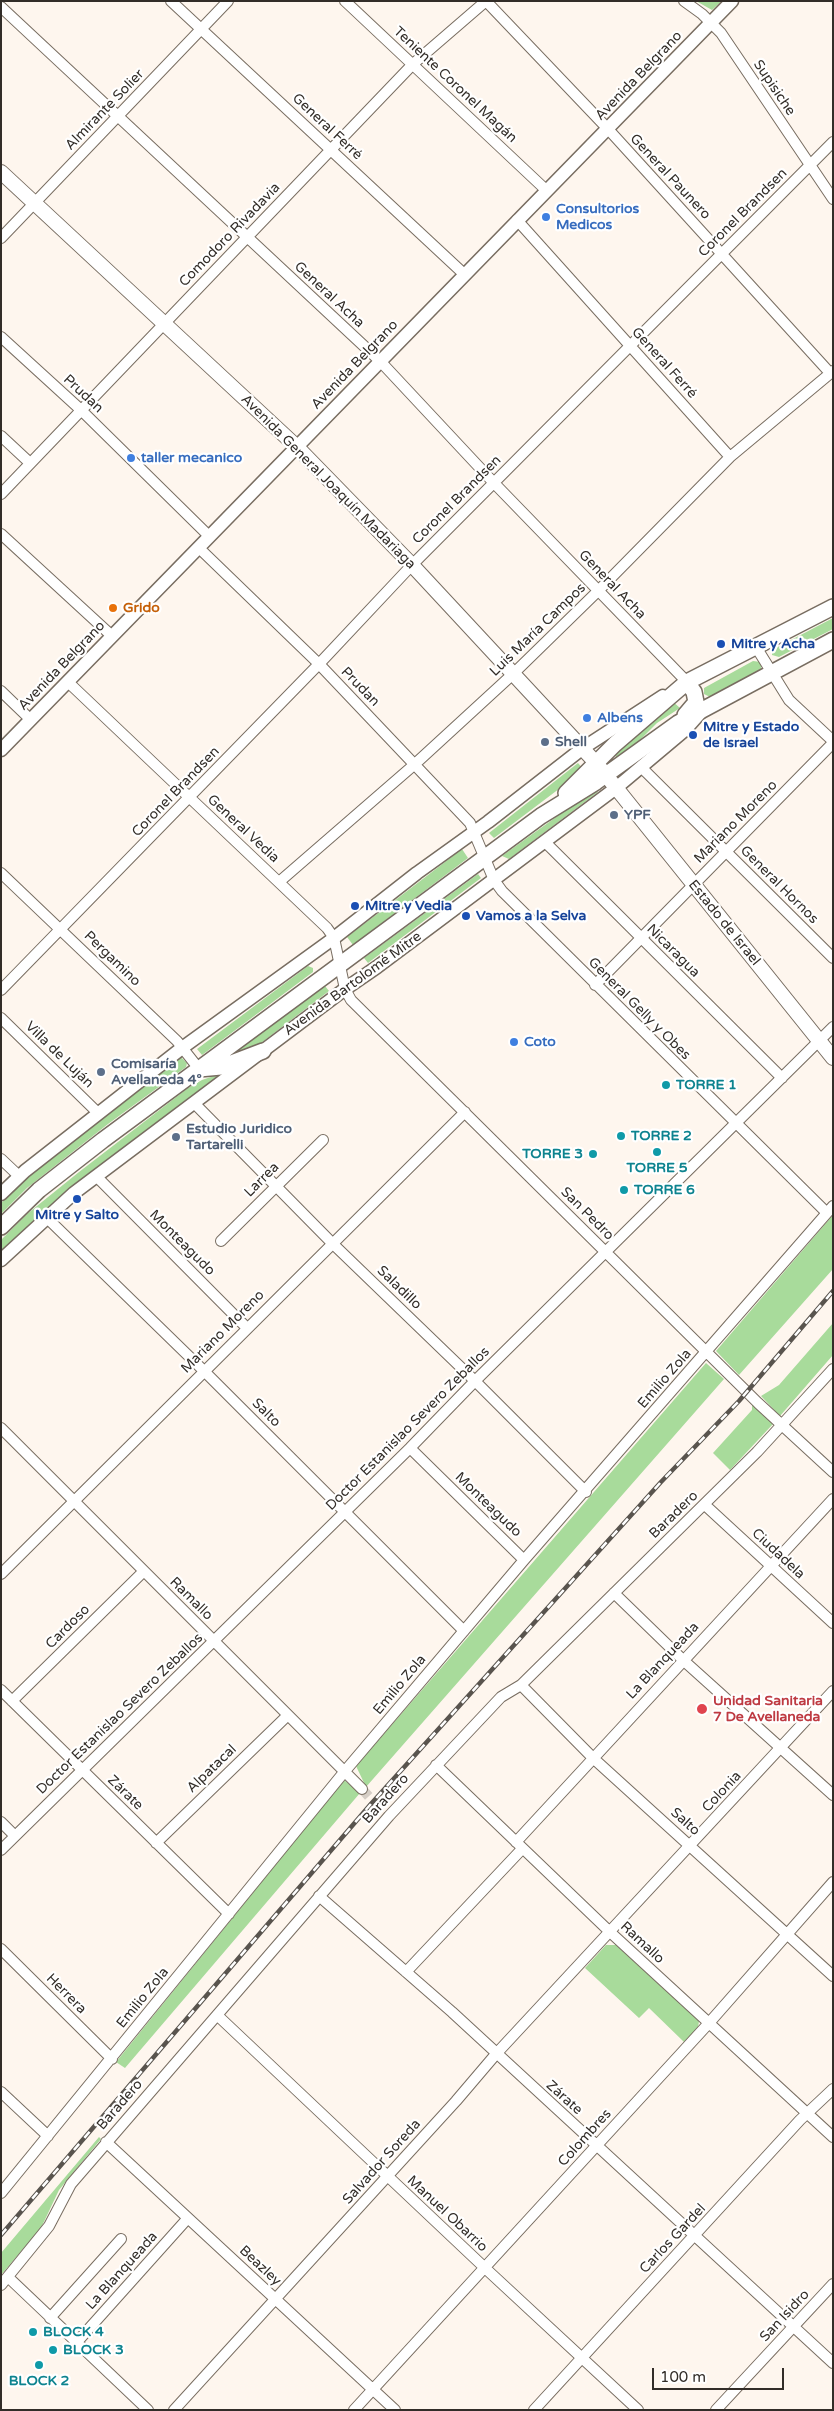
<!DOCTYPE html>
<meta charset="utf-8">
<style>
body{margin:0}
#map{position:relative;width:834px;height:2411px;overflow:hidden;background:#fef6ee;font-family:"Varela Round",sans-serif}
canvas{display:block}
.frame{position:absolute;inset:0;border:2px solid #322d28;pointer-events:none}
.scale{position:absolute;left:652px;top:2368px;width:132px;height:22px;box-sizing:border-box;border:2px solid #322d28;border-top:0;padding-left:6px;font-size:15px;line-height:18px;white-space:nowrap;color:#322d28;-webkit-text-stroke:4px #fff;paint-order:stroke}
</style>
<div id="map">
<canvas width="834" height="2411"></canvas>
<div class="frame"></div>
<div class="scale">100 m</div>
</div>
<script>
const c = document.querySelector('canvas').getContext('2d');
c.lineJoin = 'round';
function paint(path, color) {
  c.fillStyle = color;
  c.fill(path, 'evenodd');
}
function shape(rows) {
  const path = new Path2D();
  for (const r of rows) {
    path.moveTo(r[0], r[1]);
    for (let i = 2; i < r.length; i += 2) path.lineTo(r[i], r[i + 1]);
  }
  return path;
}
function strokePath(path, color, width, dash) {
  c.strokeStyle = color;
  c.lineWidth = width;
  c.lineCap = dash ? 'butt' : 'round';
  c.setLineDash(dash || []);
  c.stroke(path);
}
function write(font, color, halo, rows, align = 'center') {
  c.font = font + ' "Varela Round",sans-serif';
  c.lineWidth = 4.5;
  c.setLineDash([]);
  c.textBaseline = 'middle';
  c.strokeStyle = halo;
  c.fillStyle = color;
  for (const [text, x, y, turn = 0] of rows) {
    c.save();
    c.translate(x, y);
    c.rotate((+turn || 0) * Math.PI / 180);
    c.textAlign = isNaN(turn) ? turn : align;
    if (halo) c.strokeText(text, 0, 0);
    c.fillText(text, 0, 0);
    c.restore();
  }
}
paint(shape([
 [696,1,722,1,712,10],
 [833,618,833,629,779,657,772,655,772,650],
 [753,661,761,662,761,669,710,697,704,694,704,688],
 [670,699,680,708,657,723,638,742,616,757,613,752],
 [578,763,584,770,494,838,489,833],
 [595,789,598,792,509,859,502,856],
 [462,849,468,858,353,945,347,937],
 [478,874,481,878,368,963,364,958],
 [308,966,313,968,313,972,202,1055,197,1049],
 [325,986,329,991,244,1056,218,1064],
 [180,1056,187,1063,186,1067,108,1124,27,1188,1,1214,1,1203,22,1182,101,1115],
 [231,1070,1,1253,1,1240,27,1214,79,1172,188,1088,202,1080],
 [833,1215,833,1269,739,1375,716,1351],
 [833,1323,833,1355,780,1416,761,1396,779,1385],
 [706,1363,724,1379,366,1787,356,1766],
 [752,1404,773,1424,730,1470,713,1453,752,1410],
 [344,1780,360,1793,125,2068,116,2062],
 [606,1945,616,1945,699,2021,698,2028,684,2042,649,2008,639,2018,585,1968],
 [99,2137,101,2139,59,2190,41,2228,1,2275,1,2253]
]), '#a8db9b');
strokePath(shape([
 [362,1789,381,1810]
]), '#d5cec6', 10, [10, 5]);
const minor = shape([
 [171,1,464,274],
 [345,1,546,190],
 [486,1,608,129,830,373],
 [684,1,702,14,721,33,833,199],
 [1,7,380,361,494,483,687,682],
 [517,220,730,457],
 [1,238,228,1],
 [1,337,81,410,209,536],
 [1,436,30,463],
 [1,494,413,64,486,1],
 [1,534,112,636],
 [199,548,319,664,470,823,494,880,502,891,827,1213],
 [756,647,789,700,833,741],
 [69,683,327,928,334,938,345,989,351,1000,758,1403,833,1472],
 [1,691,31,720],
 [642,768,833,958],
 [545,842,782,1078],
 [1,873,177,1041,199,1069],
 [279,882,415,764,513,674,598,591,730,457,833,371],
 [595,985,833,743],
 [1,990,319,664,412,565,833,142],
 [1,1018,97,1112],
 [195,1104,332,1243,475,1381,586,1492],
 [1,1159,19,1176],
 [97,1177,247,1328],
 [46,1217,203,1370,464,1631],
 [221,1241,323,1140],
 [1,1428,362,1789],
 [410,1448,524,1560],
 [705,1505,833,1623],
 [1,1574,465,1112],
 [614,1593,683,1660,833,1795],
 [521,1685,593,1758,833,1976],
 [1,1690,229,1914],
 [12,1701,143,1572],
 [436,1765,610,1932,833,2137],
 [1,1822,15,1836],
 [516,1842,833,1499],
 [156,1843,287,1716],
 [1,1850,410,1448,475,1381,833,1027],
 [319,1896,452,2012,833,2363],
 [1,1949,112,2059],
 [406,1972,522,1849],
 [217,2015,485,2268,638,2410],
 [1,2092,48,2136],
 [106,2142,395,2410],
 [1,2193,345,1771,524,1560,833,1206],
 [8,2277,148,2410],
 [1,2285,49,2226,71,2184,389,1816,501,1697,521,1685,757,1452,833,1369],
 [50,2318,121,2239],
 [77,2342,188,2218],
 [174,2410,456,2101,496,2054,833,1691],
 [354,2410,709,2023,833,1882],
 [534,2410,800,2120,833,2089],
 [716,2410,833,2284]
]);
const tertiary = shape([
 [1,750,732,1],
 [1,1194,25,1171,182,1048,334,938,417,873,488,822,583,748,663,696],
 [1,1260,74,1193,345,989,377,967,616,788,685,730,701,712]
]);
const secondary = shape([
 [1,172,297,447,412,565,597,764,833,1058]
]);
const primary = shape([
 [685,715,696,702,694,692,687,682],
 [566,793,615,744,687,682,833,607],
 [199,1069,221,1067,263,1051],
 [1,1227,39,1190,103,1140,541,816,596,782,678,723,833,640]
]);
strokePath(minor, '#786d61', 12);
strokePath(tertiary, '#786d61', 15);
strokePath(secondary, '#786d61', 16);
strokePath(primary, '#786d61', 18);
strokePath(minor, '#fff', 10);
strokePath(tertiary, '#fff', 12);
strokePath(secondary, '#fff', 14);
strokePath(primary, '#fff', 15);
const rail = shape([
 [1,2235,370,1805,661,1482,739,1401,833,1291]
]);
strokePath(rail, '#59544e', 4.5);
strokePath(rail, '#fff', 2.5, [8]);
for (const [x, y, r, color] of [
 [546,217,5,"#3f7fe0"],
 [131,458,5,"#3f7fe0"],
 [113,608,5,"#e8710a"],
 [721,644,5,"#1a4fb4"],
 [587,718,5,"#3f7fe0"],
 [693,735,5,"#1a4fb4"],
 [545,742,5,"#5c6f8a"],
 [614,815,5,"#5c6f8a"],
 [355,906,5,"#1a4fb4"],
 [466,916,5,"#1a4fb4"],
 [514,1042,5,"#3f7fe0"],
 [101,1072,5,"#5c6f8a"],
 [666,1085,5,"#0f9aa8"],
 [621,1136,5,"#0f9aa8"],
 [176,1137,5,"#5c6f8a"],
 [657,1152,5,"#0f9aa8"],
 [593,1154,5,"#0f9aa8"],
 [624,1190,5,"#0f9aa8"],
 [77,1199,5,"#1a4fb4"],
 [702,1709,6,"#e0444e"],
 [33,2332,5,"#0f9aa8"],
 [53,2350,5,"#0f9aa8"],
 [39,2365,5,"#0f9aa8"]
]) {
  const dot = new Path2D();
  dot.arc(x, y, r, 0, 2 * Math.PI);
  c.fillStyle = color;
  c.fill(dot);
  strokePath(dot, '#fff', 2);
}
write('14px', '#322d28', '#fff', [
 ["Avenida Belgrano",639,76,-46],
 ["Teniente Coronel Magán",455,85,43],
 ["Supisiche",774,88,56],
 ["Almirante Solier",105,110,-46],
 ["General Ferré",327,127,43],
 ["General Paunero",670,177,47],
 ["Coronel Brandsen",743,213,-45],
 ["Comodoro Rivadavia",230,235,-46],
 ["General Acha",329,295,43],
 ["General Ferré",664,363,48],
 ["Avenida Belgrano",355,365,-46],
 ["Prudan",83,394,43],
 ["Avenida General Joaquín Madariaga",328,482,45],
 ["Coronel Brandsen",457,500,-45],
 ["General Acha",612,585,46],
 ["Luis María Campos",538,630,-44],
 ["Avenida Belgrano",62,666,-46],
 ["Prudan",360,687,46],
 ["Coronel Brandsen",176,792,-46],
 ["Mariano Moreno",736,822,-45],
 ["General Vedia",243,829,43],
 ["General Hornos",779,885,45],
 ["Estado de Israel",724,923,51],
 ["Nicaragua",673,951,45],
 ["Pergamino",112,959,44],
 ["Avenida Bartolomé Mitre",353,984,-36],
 ["General Gelly y Obes",639,1009,45],
 ["Villa de Luján",59,1055,44],
 ["Larrea",262,1180,-45],
 ["San Pedro",587,1214,45],
 ["Monteagudo",182,1243,45],
 ["Saladillo",399,1288,44],
 ["Mariano Moreno",223,1332,-45],
 ["Emilio Zola",665,1379,-49],
 ["Salto",266,1413,45],
 ["Doctor Estanislao Severo Zeballos",408,1429,-45],
 ["Monteagudo",488,1505,44],
 ["Baradero",674,1515,-44],
 ["Ciudadela",778,1554,43],
 ["Ramallo",191,1599,45],
 ["Cardoso",68,1627,-45],
 ["La Blanqueada",663,1661,-47],
 ["Emilio Zola",400,1685,-50],
 ["Doctor Estanislao Severo Zeballos",120,1714,-44],
 ["Alpatacal",212,1769,-44],
 ["Colonia",722,1792,-47],
 ["Zárate",125,1793,44],
 ["Baradero",386,1799,-48],
 ["Salto",685,1822,42],
 ["Ramallo",642,1943,43],
 ["Herrera",66,1994,45],
 ["Emilio Zola",143,1998,-51],
 ["Zárate",564,2098,42],
 ["Baradero",120,2105,-49],
 ["Colombres",585,2138,-48],
 ["Salvador Soreda",382,2162,-48],
 ["Manuel Obarrio",447,2214,43],
 ["Carlos Gardel",673,2239,-47],
 ["Beazley",260,2266,43],
 ["La Blanqueada",122,2271,-48],
 ["San Isidro",785,2316,-47]
]);
write('bold 14px', '#366cbe', '#fff', [
 ["Consultorios",556,209],
 ["Medicos",556,225],
 ["taller mecanico",141,458],
 ["Albens",597,718],
 ["Coto",524,1042]
], 'left');
write('bold 14px', '#c56008', '#fff', [
 ["Grido",123,608]
], 'left');
write('bold 14px', '#164399', '#fff', [
 ["Mitre y Acha",731,644],
 ["Mitre y Estado",703,727],
 ["de Israel",703,743],
 ["Mitre y Vedia",365,906],
 ["Vamos a la Selva",476,916],
 ["Mitre y Salto",77,1215,"center"]
], 'left');
write('bold 14px', '#4e5e75', '#fff', [
 ["Shell",555,742],
 ["YPF",624,815],
 ["Comisaría",111,1064],
 ["Avellaneda 4°",111,1080],
 ["Estudio Juridico",186,1129],
 ["Tartarelli",186,1145]
], 'left');
write('bold 14px', '#0d838f', '#fff', [
 ["TORRE 1",676,1085],
 ["TORRE 2",631,1136],
 ["TORRE 3",583,1154,"right"],
 ["TORRE 5",657,1168,"center"],
 ["TORRE 6",634,1190],
 ["BLOCK 4",43,2332],
 ["BLOCK 3",63,2350],
 ["BLOCK 2",39,2381,"center"]
], 'left');
write('bold 14px', '#be3a42', '#fff', [
 ["Unidad Sanitaria",713,1701],
 ["7 De Avellaneda",713,1717]
], 'left');
</script>
